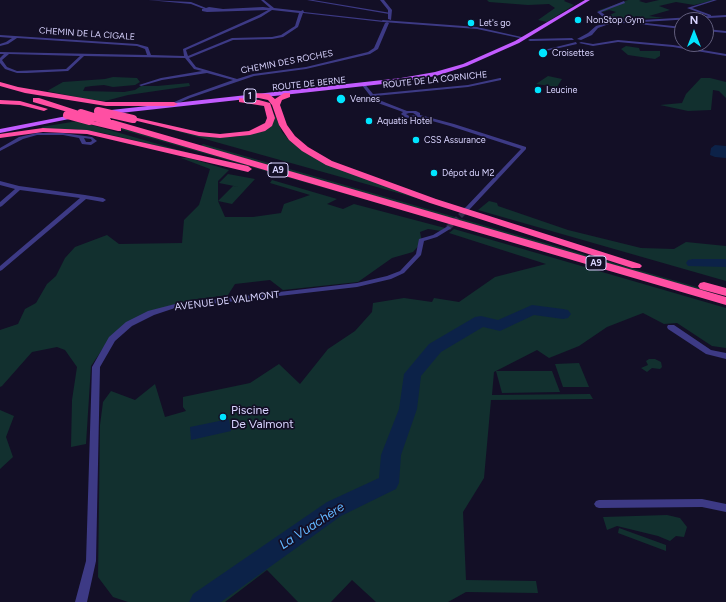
<!DOCTYPE html>
<meta charset="utf-8">
<style>
body{margin:0}
#map{position:relative;width:726px;height:602px;overflow:hidden;background:#130f26;font-family:Figtree,sans-serif}
canvas{display:block}
.north{position:absolute;left:674px;top:12px;width:40px;height:40px;box-sizing:border-box;background:#130f26;border:1px solid #625e7d;border-radius:50%;rotate:0deg;font-size:11px;font-weight:700;line-height:16px;text-align:center;color:#d9d4ff}
.north::after{content:'';display:block;margin:auto;width:14px;height:18px;background:#00e5ff;clip-path:polygon(50% 0,100% 100%,50% 72%,0 100%)}
</style>
<div id="map">
<canvas width="726" height="602"></canvas>
<div class="north">N</div>
</div>
<script>
const c = document.querySelector('canvas').getContext('2d');
c.lineJoin = 'round';
function paint(path, color) {
  c.fillStyle = color;
  c.fill(path, 'evenodd');
}
function shape(rows) {
  const path = new Path2D();
  for (const r of rows) {
    path.moveTo(r[0], r[1]);
    for (let i = 2; i < r.length; i += 2) path.lineTo(r[i], r[i + 1]);
  }
  return path;
}
function strokePath(path, color, width, dash) {
  c.strokeStyle = color;
  c.lineWidth = width;
  c.lineCap = dash ? 'butt' : 'round';
  c.setLineDash(dash || []);
  c.stroke(path);
}
function write(font, color, halo, rows, align = 'center') {
  c.font = font + ' Figtree,sans-serif';
  c.lineWidth = 3.5;
  c.setLineDash([]);
  c.textBaseline = 'middle';
  c.strokeStyle = halo;
  c.fillStyle = color;
  for (const [text, x, y, turn = 0] of rows) {
    c.save();
    c.translate(x, y);
    c.rotate((+turn || 0) * Math.PI / 180);
    c.textAlign = isNaN(turn) ? turn : align;
    if (halo) c.strokeText(text, 0, 0);
    c.fillText(text, 0, 0);
    c.restore();
  }
}
paint(shape([
 [487,0,565,0,564,1,574,5,547,22,538,20,555,8,549,4,528,5,489,2],
 [628,0,641,0,639,1,646,3,659,0,715,0,694,5,676,2,659,6,670,10,649,16,664,18,621,19,608,16,616,12,609,10,603,12,597,11],
 [626,46,639,48,640,51,660,51,660,56,655,59,628,55,621,49],
 [548,76,562,79,557,87,536,84],
 [113,77,137,78,140,82,135,85,113,87,104,85,92,86,85,87,83,91,124,92,135,90,141,86,157,86,189,83,190,86,128,95,105,101,86,99,47,91,63,82,105,79],
 [701,78,710,78,726,82,726,98,719,91,713,90,711,110,688,111,660,105,682,103,686,94],
 [273,115,275,115,282,132,291,142,308,154,434,203,162,127,219,137,236,137,259,131],
 [91,119,373,202,88,120],
 [78,121,196,155,103,133,73,129,41,129,42,127,47,126],
 [203,144,707,290,707,292,201,146],
 [181,158,189,158,229,170,218,181,218,201,233,186,239,187,219,183,228,174,255,179,232,204,218,201,225,217,253,217,281,213,284,204,310,195,270,183,272,180,337,199,327,204,343,209,354,204,445,228,441,231,428,229,420,232,422,242,413,252,392,258,358,282,283,290,270,280,235,284,228,295,190,300,149,312,112,335,91,366,86,444,71,447,72,400,77,367,65,350,57,347,32,352,2,386,0,387,0,330,18,324,25,309,36,303,47,284,56,276,65,258,75,247,107,235,119,244,182,243,184,220,199,205,210,169],
 [489,201,497,203,498,206,568,230,641,248,674,249,686,242,726,246,726,281,478,210],
 [454,229,726,308,726,348,712,346,677,323,664,324,643,313,607,327,579,346,549,358,537,350,494,372,492,395,590,394,593,399,491,400,484,478,463,512,466,580,536,581,538,593,466,592,448,602,376,602,352,580,331,602,298,602,267,570,225,602,128,602,113,597,98,577,100,425,103,402,111,391,135,400,155,384,165,417,186,411,183,407,183,397,250,383,279,364,300,384,328,349,355,331,372,312,373,303,404,298,432,302,434,298,459,302,495,277,546,264,449,233],
 [649,359,655,359,661,362,662,367,660,369,652,368,647,372,641,368,648,365,646,361],
 [579,363,589,387,563,387,555,364],
 [496,371,552,371,560,392,502,393],
 [0,410,14,416,6,437,13,457,0,469],
 [667,515,680,518,687,527,684,537,676,536,670,541,658,536,617,526,607,530,603,517],
 [619,528,666,545,666,551,618,533]
]), '#12302f');
paint(shape([
 [715,145,726,146,726,158,715,157,710,155,711,148],
 [229,419,231,431,191,440,190,427]
]), '#0c2248');
paint(shape([
 [693,259,726,259,726,267,688,266,686,263,688,260,693,259],
 [532,305,563,309,568,310,571,314,568,318,563,319,534,315,500,331,483,327,441,352,421,376,417,409,401,455,399,483,396,489,341,516,221,602,189,602,193,594,327,502,379,478,381,455,399,409,404,374,429,344,475,317,481,316,498,320,532,305]
]), '#0c2248');
strokePath(shape([
 [448,228,467,209]
]), '#312d47', 5.5, [5.5, 3]);
paint(shape([
 [148,0,191,2,206,8,209,7,223,9,263,7,270,8,261,0,264,0,274,8,301,11,303,10,304,12,385,21,383,22,303,13,298,27,283,37,272,39,233,40,189,58,196,67,237,79,253,74,306,67,368,52,374,48,385,23,387,22,389,23,378,49,370,54,306,69,254,76,190,98,174,105,172,105,172,103,188,96,233,80,207,73,162,80,141,86,139,85,161,78,202,71,194,69,185,58,84,56,68,71,27,73,17,73,5,69,0,63,0,58,4,54,0,54,0,52,147,55,145,49,137,46,17,38,8,44,0,46,0,44,6,42,12,38,0,37,0,35,137,44,148,47,151,55,184,56,183,49,259,15,268,10,207,12,202,11,202,9,204,9,191,4,148,0],
 [272,10,299,13,295,26,281,35,272,37,232,38,188,56,186,50,261,17,272,10],
 [9,54,80,56,66,69,17,71,7,67,2,60,9,54],
 [307,0,313,0,391,13,389,14,307,0],
 [713,0,717,0,692,8,711,15,711,17,687,8,713,0],
 [624,1,625,3,601,12,605,15,627,19,627,21,682,27,682,29,621,22,619,21,621,20,603,17,597,12,624,1],
 [706,29,726,31,726,33,706,31,706,29],
 [618,40,673,45,726,54,726,56,673,47,618,42,593,46,579,43,581,42,593,44,618,40],
 [576,42,577,44,546,51,544,50,576,42],
 [500,78,501,78,501,80,468,87,375,96,379,100,407,111,416,111,420,113,420,115,454,124,526,147,526,149,469,210,467,211,464,209,465,208,521,149,450,126,418,117,406,118,401,114,403,112,375,102,361,84,364,83,373,94,468,85,500,78],
 [409,113,413,113,416,115,409,116,406,114,409,113],
 [37,133,63,133,92,137,97,141,91,145,82,144,79,138,63,135,37,135,23,139,0,151,0,148,19,137,37,133],
 [84,138,91,139,92,141,90,142,86,142,84,138],
 [0,181,19,186,85,195,103,198,106,200,103,202,86,199,2,270,0,271,0,266,80,198,20,190,2,206,0,207,0,202,15,189,0,185,0,181],
 [448,226,450,227,451,228,450,229,437,237,424,241,421,255,404,273,391,279,357,287,175,308,154,315,132,326,115,341,100,367,96,561,87,602,75,602,86,561,92,367,109,337,126,322,148,311,175,304,357,283,387,276,400,271,416,254,419,239,433,235,448,226],
 [668,325,674,325,711,350,726,353,726,359,706,354,668,329,667,327,668,325],
 [702,499,726,504,726,512,702,507,599,508,596,507,594,504,596,501,599,500,702,499]
]), '#3d3a85');
paint(shape([
 [380,0,384,0,392,10,391,20,388,19,388,10,380,0],
 [726,15,726,17,609,24,598,28,592,35,581,40,577,39,588,33,596,26,609,22,726,15],
 [382,20,477,27,526,38,524,39,477,29,383,22,382,20],
 [572,38,574,40,530,41,528,40,530,39,572,38]
]), '#3d3a85');
paint(shape([
 [585,0,590,0,519,43,467,66,436,76,401,82,102,115,99,113,102,111,401,78,435,72,463,64,515,41,585,0],
 [77,114,79,115,79,117,0,133,0,129,77,114]
]), '#c25bff');
paint(shape([
 [0,82,18,87,106,102,174,102,178,104,174,106,106,106,25,93,0,86,0,82],
 [254,93,269,94,275,99,284,93,290,93,290,97,282,100,280,105,287,125,295,136,308,147,332,161,436,199,640,264,642,266,640,268,632,268,430,203,326,165,302,151,289,140,279,125,272,105,268,100,254,97,254,93],
 [33,98,39,98,85,113,78,115,33,102,33,98],
 [239,98,259,100,270,103,275,118,272,126,265,131,250,135,220,138,199,136,129,119,133,117,199,132,220,134,249,131,265,123,267,118,264,106,239,102,239,98],
 [0,100,20,101,48,109,44,111,20,105,0,104,0,100],
 [89,120,107,124,107,120,113,120,726,297,726,305,121,128,121,131,118,131,89,124,89,120],
 [43,128,87,130,248,166,252,169,248,172,87,134,43,132,0,138,0,134,43,128],
 [704,282,726,288,726,296,700,289,698,286,700,283,704,282]
]), '#ff4fa3');
strokePath(shape([
 [98,111,133,119],
 [81,113,107,121],
 [67,115,89,121]
]), '#ff4fa3', 8);
for (const [x, y, r, color] of [
 [578,20,4,"#00e5ff"],
 [471,23,4,"#00e5ff"],
 [543,53,5,"#00e5ff"],
 [538,90,4,"#00e5ff"],
 [341,99,5,"#00e5ff"],
 [369,121,4,"#00e5ff"],
 [416,140,4,"#00e5ff"],
 [434,173,4,"#00e5ff"],
 [223,417,4,"#00e5ff"]
]) {
  const dot = new Path2D();
  dot.arc(x, y, r, 0, 2 * Math.PI);
  c.fillStyle = color;
  c.fill(dot);
  strokePath(dot, '#130f26', 1.5);
}
write('9px', '#d9d4ff', '#130f26', [
 ["NonStop Gym",586,20],
 ["Let's go",479,23],
 ["Croisettes",552,53],
 ["Leucine",546,90],
 ["Vennes",350,99],
 ["Aquatis Hotel",377,121],
 ["CSS Assurance",424,140],
 ["Dépot du M2",442,173]
], 'left');
write('9px', '#d9d4ff', '#130f26', [
 ["CHEMIN DE LA CIGALE",87,34,4],
 ["CHEMIN DES ROCHES",287,62,-11],
 ["ROUTE DE LA CORNICHE",435,80,-6],
 ["ROUTE DE BERNE",309,84,-6]
]);
for (const [x, y, w] of [
 [250,96,12],
 [278,170,20],
 [596,263,20]
]) {
  const box = new Path2D();
  box.roundRect(x - w / 2, y - 7, w, 14, 3);
  c.fillStyle = '#130f26';
  c.fill(box);
  strokePath(box, '#d9d4ff', 1);
}
write('bold 9px', '#d9d4ff', null, [
 ["1",250,96],
 ["A9",278,170],
 ["A9",596,263]
]);
write('10px', '#d9d4ff', '#130f26', [
 ["AVENUE DE VALMONT",227,301,-7]
]);
write('12px', '#d9d4ff', '#130f26', [
 ["Piscine",231,410],
 ["De Valmont",231,424]
], 'left');
write('italic 13px', '#62b6ff', '#130f26', [
 ["La Vuachère",312,526,-33]
]);
</script>
